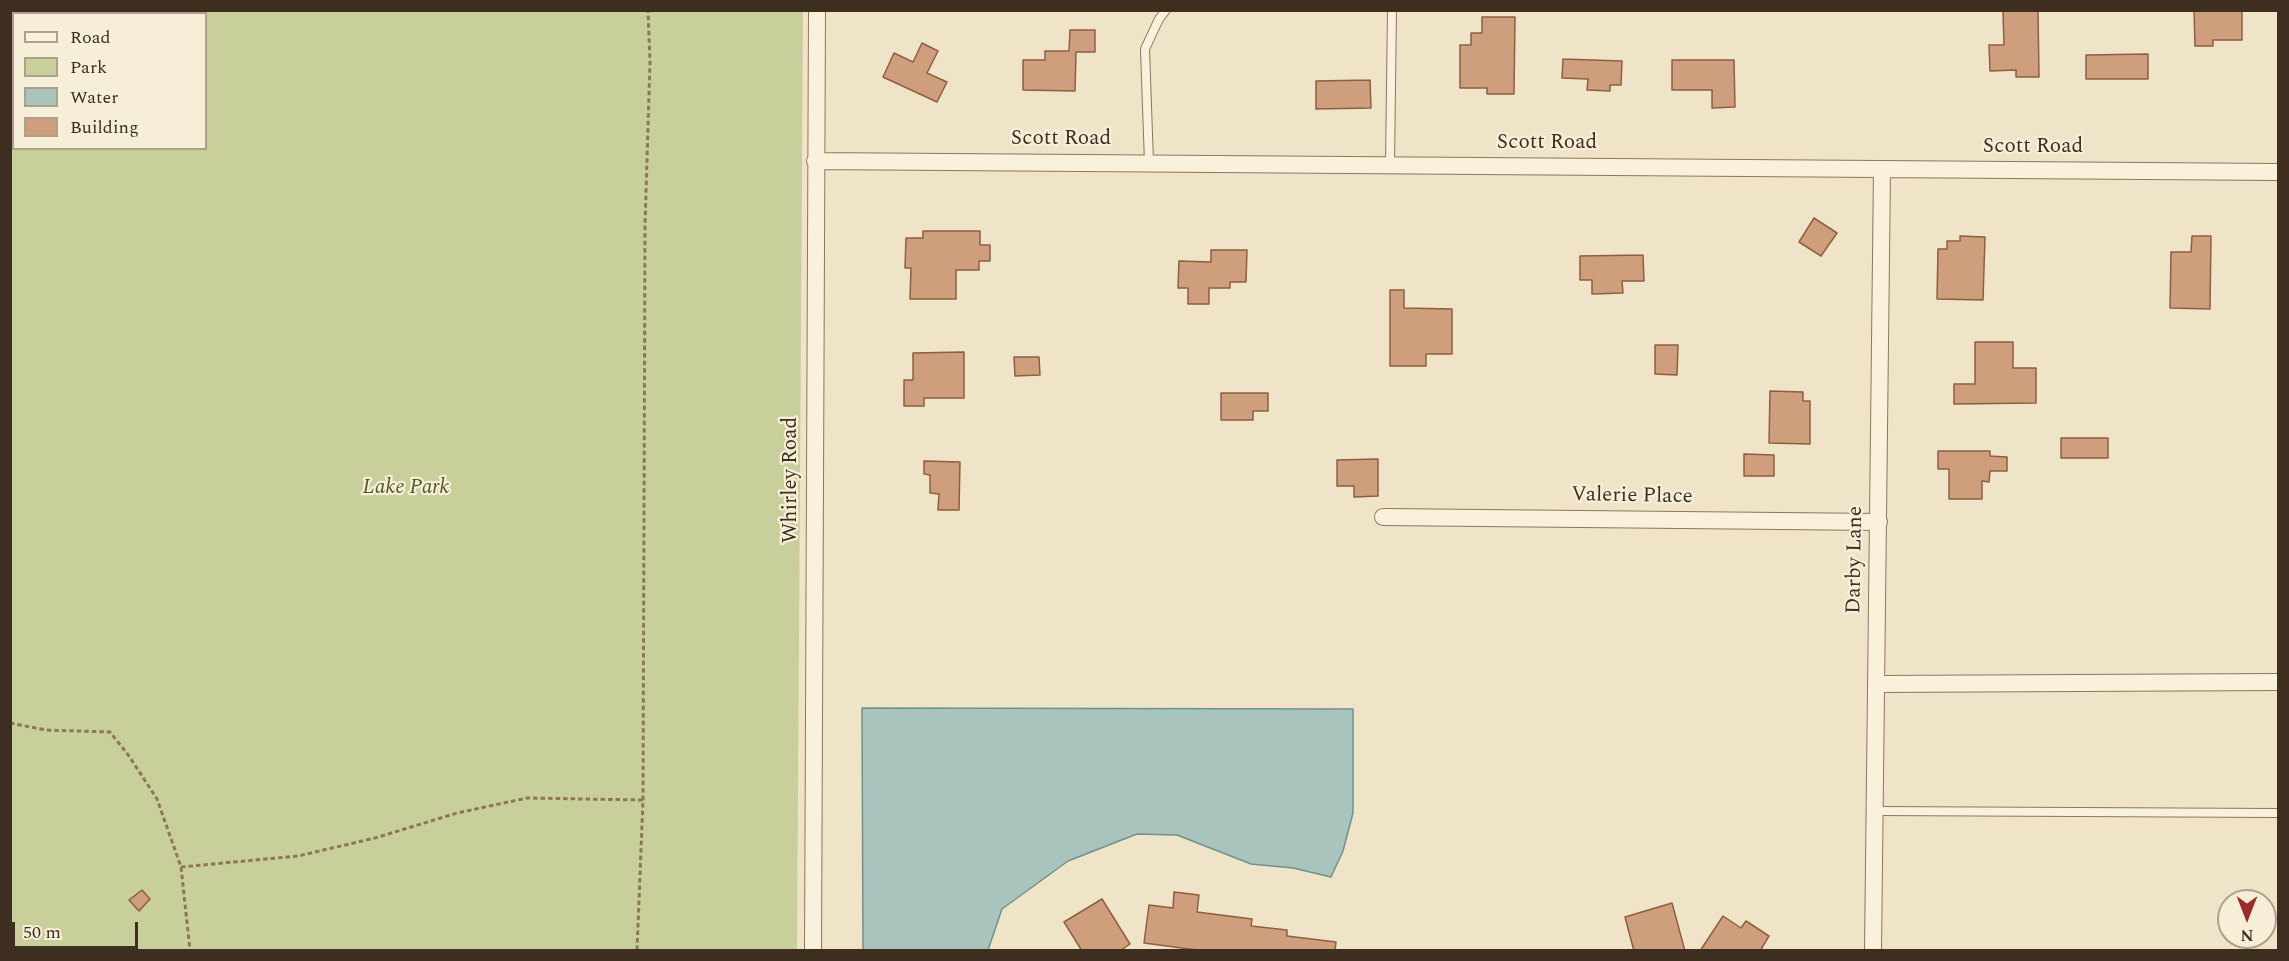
<!DOCTYPE html>
<style>
body{margin:0}
#map{position:relative;width:2289px;height:961px;overflow:hidden;background:#f0e4c8;font-family:Spectral,serif}
canvas{display:block}
.frame{position:absolute;inset:0;border:12px solid #3d2e20;pointer-events:none}
.legend{position:absolute;left:12px;top:12px;width:195px;height:138px;box-sizing:border-box;background:#f7eed8;border:2px solid #ada18e;margin:0;padding:8px 10px;list-style:none;font-size:18px;color:#3d2e20}
.legend li{display:flex;align-items:center;gap:12px;height:30px}
.legend b{width:30px;border:2px solid #ada18e}
.north{position:absolute;left:2217px;top:889px;width:60px;height:60px;box-sizing:border-box;background:#f7eed8;border:2px solid #ada18e;border-radius:50%;rotate:180deg;font-size:16px;font-weight:700;line-height:24px;text-align:center;color:#3d2e20}
.north::after{content:'';display:block;margin:auto;width:21px;height:27px;background:#9e2a2b;clip-path:polygon(50% 0,100% 100%,50% 72%,0 100%)}
.scale{position:absolute;left:12px;top:922px;width:126px;height:27px;box-sizing:border-box;border:3px solid #3d2e20;border-top:0;padding-left:8px;font-size:18px;line-height:21px;white-space:nowrap;color:#3d2e20;-webkit-text-stroke:4px #f7eed8;paint-order:stroke}
</style>
<div id="map">
<canvas width="2289" height="961"></canvas>
<div class="frame"></div>
<ul class="legend">
<li><b style="height:8px;background:#faf1dc"></b>Road</li>
<li><b style="height:16px;background:#c9cf9b"></b>Park</li>
<li><b style="height:16px;background:#a9c4bc"></b>Water</li>
<li><b style="height:16px;background:#cf9f7d"></b>Building</li>
</ul>
<div class="north">N</div>
<div class="scale">50 m</div>
</div>
<script>
const c = document.querySelector('canvas').getContext('2d');
c.lineJoin = 'round';
function paint(path, color) {
  c.fillStyle = color;
  c.fill(path, 'evenodd');
}
function shape(rows) {
  const path = new Path2D();
  for (const r of rows) {
    path.moveTo(r[0], r[1]);
    for (let i = 2; i < r.length; i += 2) path.lineTo(r[i], r[i + 1]);
  }
  return path;
}
function strokePath(path, color, width, dash) {
  c.strokeStyle = color;
  c.lineWidth = width;
  c.lineCap = dash ? 'butt' : 'round';
  c.setLineDash(dash || []);
  c.stroke(path);
}
function write(font, color, halo, rows, align = 'center') {
  c.font = font + ' Spectral,serif';
  c.lineWidth = 4.5;
  c.setLineDash([]);
  c.textBaseline = 'middle';
  c.strokeStyle = halo;
  c.fillStyle = color;
  for (const [text, x, y, turn = 0] of rows) {
    c.save();
    c.translate(x, y);
    c.rotate((+turn || 0) * Math.PI / 180);
    c.textAlign = isNaN(turn) ? turn : align;
    if (halo) c.strokeText(text, 0, 0);
    c.fillText(text, 0, 0);
    c.restore();
  }
}
paint(shape([
 [11,11,803,11,797,950,11,950],
 [14,14,206,14,206,148,14,148]
]), '#c9cf9b');
const water = shape([
 [862,708,1353,709,1353,813,1343,851,1331,877,1293,868,1251,864,1177,835,1137,834,1068,861,1002,909,988,950,863,950,862,708]
]);
paint(water, '#a9c4bc');
strokePath(water, '#6f938a', 1.5);
const building = shape([
 [2038,10,2039,77,2016,77,2016,70,1990,71,1989,45,2004,45,2003,11,2038,10],
 [2194,10,2242,10,2242,40,2213,40,2213,46,2195,46,2194,10],
 [1482,17,1515,17,1514,94,1487,94,1487,88,1460,88,1460,45,1471,45,1471,33,1482,33,1482,17],
 [1070,30,1095,30,1095,52,1076,52,1075,91,1023,90,1023,60,1045,60,1045,51,1069,51,1070,30],
 [922,43,938,51,927,73,947,82,937,102,883,77,894,53,913,62,922,43],
 [2148,54,2148,79,2086,79,2086,55,2148,54],
 [1563,59,1622,61,1621,85,1610,85,1610,91,1587,90,1588,79,1562,78,1563,59],
 [1672,60,1734,60,1735,107,1712,108,1712,90,1672,90,1672,60],
 [1370,80,1371,108,1316,109,1316,81,1370,80],
 [1814,218,1837,233,1821,256,1799,242,1814,218],
 [923,231,980,231,980,245,990,245,990,261,979,261,979,270,956,270,956,299,910,299,911,268,905,268,906,238,923,238,923,231],
 [1960,236,1985,237,1983,300,1937,299,1938,249,1947,249,1947,241,1960,241,1960,236],
 [2192,236,2211,236,2210,309,2170,308,2171,252,2191,252,2192,236],
 [1211,250,1247,250,1246,282,1230,282,1230,288,1209,288,1209,304,1188,304,1188,288,1178,288,1179,261,1211,262,1211,250],
 [1643,255,1644,281,1622,281,1623,293,1592,294,1592,280,1580,280,1580,256,1643,255],
 [1390,290,1404,290,1404,308,1452,309,1452,354,1426,354,1426,366,1390,366,1390,290],
 [1975,342,2013,342,2013,368,2036,368,2036,403,1954,404,1954,384,1975,384,1975,342],
 [1655,345,1678,345,1677,375,1655,374,1655,345],
 [964,352,964,398,924,398,924,406,904,406,904,380,913,380,913,353,964,352],
 [1014,357,1039,357,1040,375,1015,376,1014,357],
 [1770,391,1803,392,1803,401,1810,401,1810,444,1769,443,1770,391],
 [1221,393,1268,393,1268,411,1253,411,1253,420,1221,420,1221,393],
 [2061,438,2108,438,2108,458,2061,458,2061,438],
 [1938,451,1990,451,1990,456,2007,457,2007,471,1990,471,1989,482,1982,481,1982,499,1949,499,1949,469,1938,469,1938,451],
 [1744,454,1774,455,1774,476,1744,476,1744,454],
 [1378,459,1378,496,1354,497,1354,486,1337,486,1337,460,1378,459],
 [924,461,960,462,959,510,938,510,939,494,930,493,930,475,924,474,924,461],
 [142,890,150,899,139,911,129,900,142,890],
 [1174,892,1199,895,1197,912,1252,919,1251,926,1287,930,1287,936,1336,942,1335,951,1204,951,1144,943,1149,905,1173,908,1174,892],
 [1102,899,1130,944,1120,951,1082,951,1064,922,1102,899],
 [1672,903,1685,951,1634,951,1625,917,1672,903],
 [1723,916,1741,928,1746,921,1769,936,1760,951,1700,951,1723,916]
]);
paint(building, '#cf9f7d');
strokePath(building, '#8d5f41', 1.5);
const lane = shape([
 [1149,163,1145,49,1159,19,1166,10],
 [1390,165,1392,10],
 [1875,811,2278,813]
]);
const street = shape([
 [815,161,2278,172],
 [1383,517,1879,522],
 [1876,684,2278,682],
 [813,950,817,10],
 [1873,950,1882,170]
]);
strokePath(lane, '#8d765c', 10);
strokePath(street, '#8d765c', 18);
strokePath(shape([
 [120,14,125,10],
 [10,83,14,80],
 [10,723,46,730,110,732,129,756,157,799,181,867,190,950],
 [181,867,298,856,375,838,457,813,527,798,643,800],
 [637,950,643,800,645,225,650,62,648,10]
]), '#8d765c', 3, [4.5, 3]);
strokePath(lane, '#faf1dc', 8);
strokePath(street, '#faf1dc', 16);
write('21px', '#3d2e20', '#f7eed8', [
 ["Scott Road",1061,140],
 ["Scott Road",1547,144],
 ["Scott Road",2033,148],
 ["Whirley Road",792,480,-90],
 ["Valerie Place",1632,497,1],
 ["Darby Lane",1856,560,-89]
]);
write('italic 21px', '#4d5a26', '#f7eed8', [
 ["Lake Park",406,489]
]);
</script>
